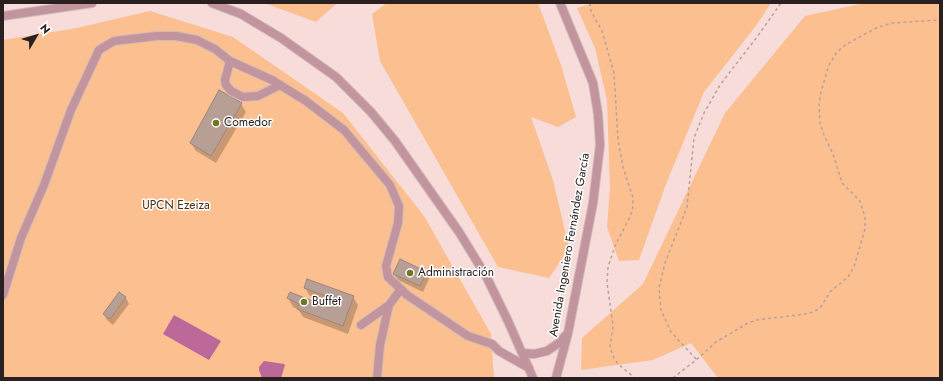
<!DOCTYPE html>
<meta charset="utf-8">
<style>
body{margin:0}
#map{position:relative;width:943px;height:381px;overflow:hidden;background:#f7dcda;font-family:Jost,sans-serif}
canvas{display:block}
.frame{position:absolute;inset:0;border:4px solid #2a201f;pointer-events:none}
.north{position:absolute;left:16px;top:16px;width:40px;height:40px;-webkit-text-stroke:3px #fff;paint-order:stroke;rotate:52deg;font-size:11px;font-weight:700;line-height:16px;text-align:center;color:#2a201f}
.north::after{content:'';display:block;margin:auto;width:14px;height:18px;background:#2a201f;clip-path:polygon(50% 0,100% 100%,50% 72%,0 100%)}
</style>
<div id="map">
<canvas width="943" height="381"></canvas>
<div class="frame"></div>
<div class="north">N</div>
</div>
<script>
const c = document.querySelector('canvas').getContext('2d');
c.lineJoin = 'round';
function paint(path, color) {
  c.fillStyle = color;
  c.fill(path, 'evenodd');
}
function shape(rows) {
  const path = new Path2D();
  for (const r of rows) {
    path.moveTo(r[0], r[1]);
    for (let i = 2; i < r.length; i += 2) path.lineTo(r[i], r[i + 1]);
  }
  return path;
}
function strokePath(path, color, width, dash) {
  c.strokeStyle = color;
  c.lineWidth = width;
  c.lineCap = dash ? 'butt' : 'round';
  c.setLineDash(dash || []);
  c.stroke(path);
}
function write(font, color, halo, rows, align = 'center') {
  c.font = font + ' Jost,sans-serif';
  c.lineWidth = 3;
  c.setLineDash([]);
  c.textBaseline = 'middle';
  c.strokeStyle = halo;
  c.fillStyle = color;
  for (const [text, x, y, turn = 0] of rows) {
    c.save();
    c.translate(x, y);
    c.rotate((+turn || 0) * Math.PI / 180);
    c.textAlign = isNaN(turn) ? turn : align;
    if (halo) c.strokeText(text, 0, 0);
    c.fillText(text, 0, 0);
    c.restore();
  }
}
paint(shape([
 [264,3,337,3,316,22],
 [387,3,538,3,561,65,576,117,558,127,531,117,553,180,569,248,549,278,498,267,380,61,372,14],
 [592,3,771,3,755,27,704,92,666,184,639,260,619,261,607,227,610,188,607,100,595,48,577,8],
 [865,3,940,3,940,378,718,378,691,343,653,360,581,370,582,338,643,284,725,113,805,16],
 [150,11,233,37,343,113,424,216,491,334,494,378,3,378,3,40,77,28]
]), '#fbbf90');
paint(shape([
 [174,315,221,341,209,360,163,334],
 [264,361,284,364,285,365,281,378,262,378,259,370,259,367]
]), '#bc6899');
paint(shape([
 [241,104,246,112,216,163,196,151,191,143],
 [426,273,429,279,423,292,398,280,394,274],
 [305,288,353,297,358,305,348,334,303,317,298,309,293,307,288,298,331,310,333,305,310,296],
 [119,293,126,298,129,304,113,325,107,320,104,314]
]), '#0003');
const building = shape([
 [219,90,242,103,211,156,190,143,219,90],
 [400,259,427,272,420,286,393,274,400,259],
 [307,279,354,296,343,326,297,309,299,304,287,298,290,292,330,308,334,299,304,288,307,279],
 [119,292,126,297,110,319,103,314,119,292]
]);
paint(building, '#b79f96');
strokePath(building, '#9d867e', 1);
const minor = shape([
 [212,3,241,14,281,38,336,77,371,112,395,141,459,232,486,276,508,321,533,378],
 [3,16,92,3],
 [230,61,225,80,226,85,231,91,243,97,258,96,280,85],
 [3,295,21,238,44,185,71,110,99,50,114,41,157,36,176,36,197,40,215,49,230,61,272,80,306,101,344,130,390,185,399,206,398,223,386,266,388,277,407,295,468,336,492,344,499,351,529,368],
 [361,325,389,305,401,289],
 [523,353,534,354,547,351,559,343,566,335],
 [377,378,380,345,389,305],
 [556,378,568,333,593,203,600,145,598,114,593,83,560,3]
]);
strokePath(minor, '#d2bab8', 10);
strokePath(shape([
 [590,3,591,11,602,31,614,73,618,140,623,167,633,198,633,206,631,215,615,246,608,267,607,283,613,325,610,348,614,358,618,364,635,378],
 [696,359,671,332,661,310,659,288,665,263,687,207,694,138,704,113,720,85,757,37,781,3],
 [673,378,696,360,716,342,748,323,757,320,805,314,813,312,820,308,831,291,848,277,854,267,865,229,865,217,860,201,842,183,833,154,824,135,820,123,819,105,821,92,829,65,837,52,845,45,876,28,892,23,940,20]
]), '#b7a1a0', 1.5, [3, 3]);
strokePath(minor, '#c1949e', 8);
for (const [x, y, r, color] of [
 [216,123,4,"#707720"],
 [410,273,4,"#707720"],
 [304,302,4,"#707720"]
]) {
  const dot = new Path2D();
  dot.arc(x, y, r, 0, 2 * Math.PI);
  c.fillStyle = color;
  c.fill(dot);
  strokePath(dot, '#fff', 1.5);
}
write('12px', '#2a201f', '#fff', [
 ["Comedor",224,123],
 ["Administración",418,273],
 ["Buffet",312,302]
], 'left');
write('12px', '#4c2d12', '#fff', [
 ["UPCN Ezeiza",176,206]
]);
write('12px', '#2a201f', '#fff', [
 ["Avenida Ingeniero Fernández García",570,245,-80]
]);
</script>
